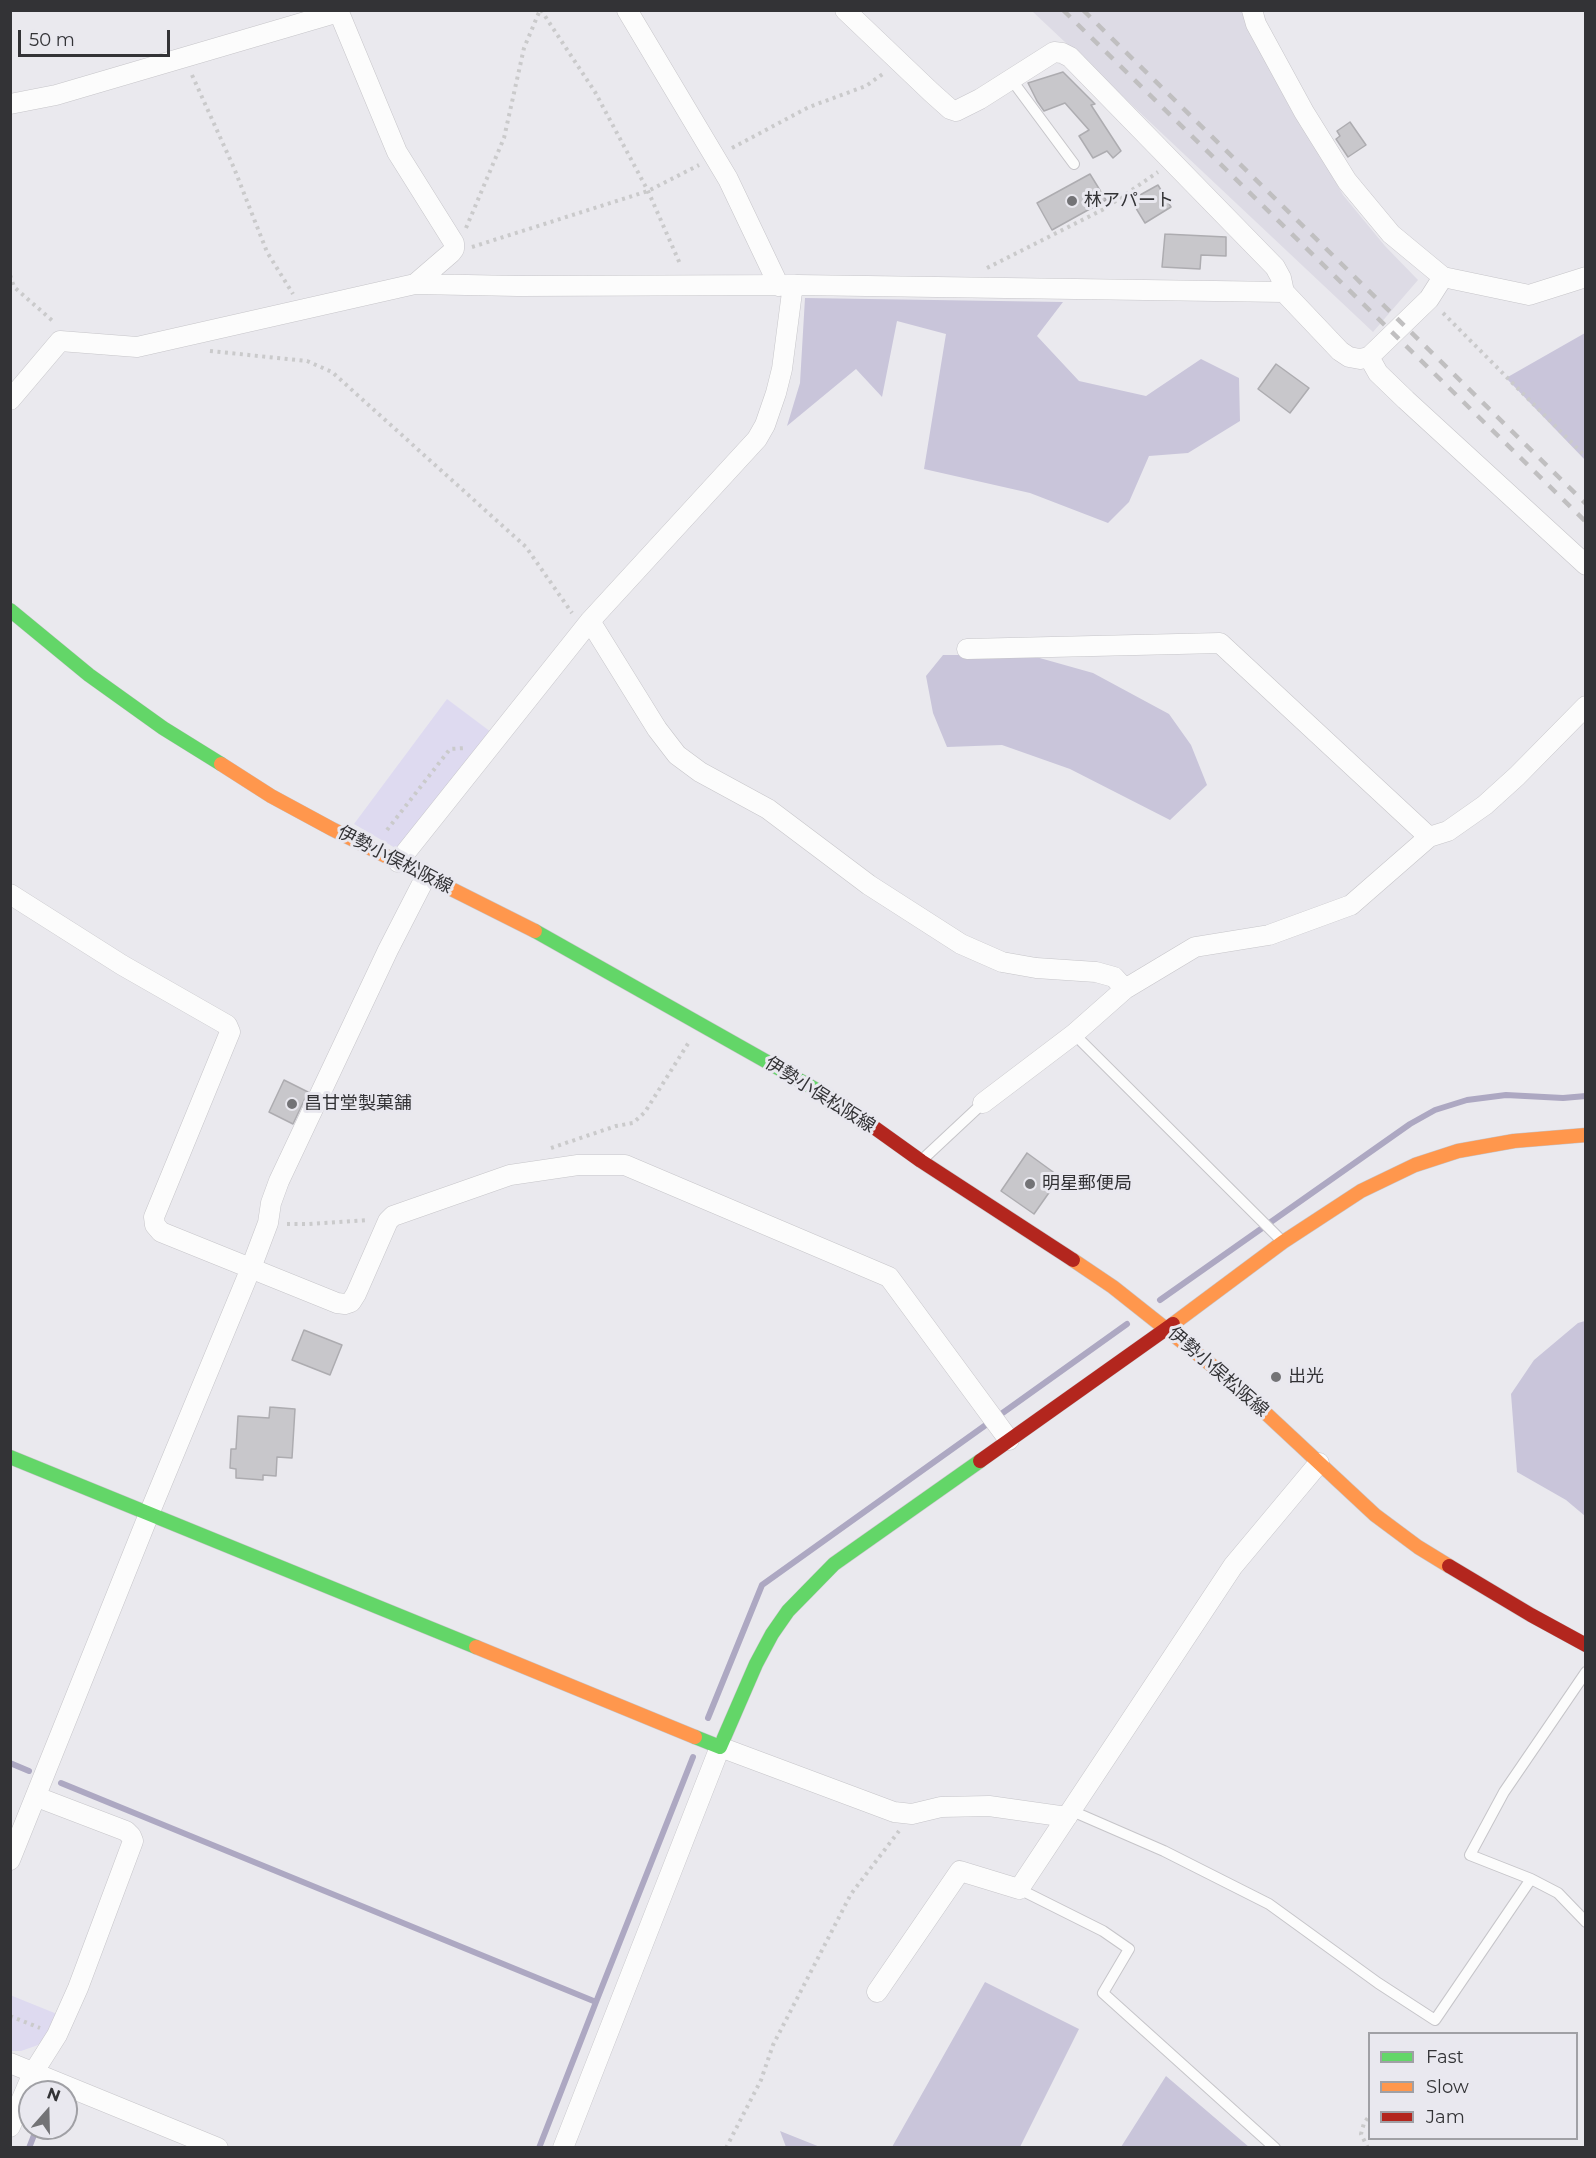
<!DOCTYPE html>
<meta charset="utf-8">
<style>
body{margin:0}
#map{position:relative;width:1596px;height:2158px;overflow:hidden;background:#eae9ee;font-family:Montserrat,sans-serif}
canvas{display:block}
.frame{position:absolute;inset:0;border:12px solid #333336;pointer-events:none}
.legend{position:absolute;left:1368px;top:2032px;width:210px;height:108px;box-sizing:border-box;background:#e9e8ef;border:2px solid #a0a0a5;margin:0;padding:8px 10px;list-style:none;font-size:18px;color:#333336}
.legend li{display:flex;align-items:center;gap:12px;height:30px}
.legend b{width:30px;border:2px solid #a0a0a5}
.north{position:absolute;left:18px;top:2080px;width:60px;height:60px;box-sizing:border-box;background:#e9e8ef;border:2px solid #a0a0a5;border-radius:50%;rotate:20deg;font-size:16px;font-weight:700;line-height:24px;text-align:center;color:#333336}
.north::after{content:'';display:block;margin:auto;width:21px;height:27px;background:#737376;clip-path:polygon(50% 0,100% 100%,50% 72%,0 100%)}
.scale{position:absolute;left:18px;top:30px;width:152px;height:27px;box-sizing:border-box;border:3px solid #333336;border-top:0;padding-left:8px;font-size:18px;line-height:21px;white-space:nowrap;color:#333336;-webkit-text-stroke:4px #e9e8ef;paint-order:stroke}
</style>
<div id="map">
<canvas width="1596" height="2158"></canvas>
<div class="frame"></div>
<ul class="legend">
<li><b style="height:8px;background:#63d668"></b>Fast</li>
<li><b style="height:8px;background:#ff974d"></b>Slow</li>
<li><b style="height:8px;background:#b3261e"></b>Jam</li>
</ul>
<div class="north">N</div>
<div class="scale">50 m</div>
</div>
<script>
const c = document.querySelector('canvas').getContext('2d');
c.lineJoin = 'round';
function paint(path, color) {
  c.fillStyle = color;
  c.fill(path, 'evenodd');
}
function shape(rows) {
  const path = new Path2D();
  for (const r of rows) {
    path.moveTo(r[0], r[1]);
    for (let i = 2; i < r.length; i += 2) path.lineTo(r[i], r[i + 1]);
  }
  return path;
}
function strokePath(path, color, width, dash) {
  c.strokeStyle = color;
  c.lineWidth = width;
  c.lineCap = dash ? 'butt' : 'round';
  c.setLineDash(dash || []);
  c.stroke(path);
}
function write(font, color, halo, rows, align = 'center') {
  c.font = font + ' Montserrat,"Noto Sans JP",sans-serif';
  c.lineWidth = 6;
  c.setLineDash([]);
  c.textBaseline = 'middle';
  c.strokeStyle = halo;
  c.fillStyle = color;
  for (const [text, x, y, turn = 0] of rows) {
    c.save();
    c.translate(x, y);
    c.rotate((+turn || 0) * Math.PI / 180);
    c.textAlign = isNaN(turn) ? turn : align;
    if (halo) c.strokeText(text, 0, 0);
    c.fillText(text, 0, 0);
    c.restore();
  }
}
paint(shape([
 [1032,11,1243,11,1247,22,1343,195,1385,246,1418,280,1373,332]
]), '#dddbe5');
paint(shape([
 [447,699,491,732,397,849,354,824],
 [10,1995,57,2014,47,2037,38,2045,21,2051,11,2051]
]), '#dedaf0');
paint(shape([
 [805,298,1063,302,1037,336,1079,381,1146,396,1201,359,1239,378,1240,421,1188,453,1149,456,1129,502,1108,523,1030,493,924,469,946,334,897,321,882,397,856,369,787,426,800,383],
 [1585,333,1585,460,1506,378],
 [943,655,1029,655,1093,673,1169,714,1191,745,1207,785,1170,820,1070,769,1002,745,947,747,933,713,926,676],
 [1585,1321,1586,1321,1585,1516,1566,1500,1517,1472,1511,1394,1534,1360,1578,1323],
 [985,1982,1079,2029,1020,2147,892,2147],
 [1166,2076,1249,2147,1121,2147],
 [780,2131,820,2147,786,2147]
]), '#c9c5da');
strokePath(shape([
 [1160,1300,1410,1124,1435,1110,1467,1100,1506,1095,1563,1098,1586,1096],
 [708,1718,762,1585,1127,1324],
 [10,1763,29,1771],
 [61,1783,596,2002,693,1757],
 [29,2148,36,2130],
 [539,2148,596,2002]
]), '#ada8c2', 6);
const building = shape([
 [1063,72,1095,104,1091,105,1121,151,1113,158,1107,151,1093,158,1079,136,1089,130,1065,103,1044,111,1037,101,1028,83,1063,72],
 [1350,122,1366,145,1348,157,1336,139,1340,136,1337,131,1350,122],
 [1090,174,1106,200,1052,230,1037,203,1090,174],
 [1158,185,1171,207,1145,223,1131,200,1158,185],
 [1165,234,1226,237,1226,256,1201,255,1200,269,1162,267,1165,234],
 [1276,364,1309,388,1290,413,1258,389,1276,364],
 [284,1080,308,1092,293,1124,269,1112,284,1080],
 [1027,1153,1060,1177,1034,1214,1001,1191,1027,1153],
 [304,1330,342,1345,330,1375,292,1360,304,1330],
 [270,1407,295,1409,292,1458,277,1457,276,1476,263,1475,263,1480,236,1478,236,1469,230,1468,231,1449,236,1449,238,1416,269,1418,270,1407]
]);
paint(building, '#c8c7cb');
strokePath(building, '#adacb0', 1.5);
const lane = shape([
 [1011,79,1074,164],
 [1074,1034,1282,1241],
 [922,1160,983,1103],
 [1072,1811,1164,1851,1269,1904,1378,1983,1435,2020,1531,1879,1558,1893,1586,1922],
 [1531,1879,1470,1855,1504,1792,1586,1672],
 [1019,1889,1103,1931,1129,1949,1103,1993,1275,2148]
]);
const street = shape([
 [338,10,397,152,454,243,454,249,451,253,415,284],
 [627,10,728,179,779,286],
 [845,10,931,92,950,109,956,111,980,99,1054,52,1062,53,1070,57,1275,267,1281,278,1284,292,1340,351,1349,357,1360,359,1369,357,1429,299,1443,277],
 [1252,10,1256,24,1304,112,1347,181,1391,234,1443,277,1529,295,1586,277],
 [10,104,56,95,339,12],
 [1369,357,1378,373,1406,400,1586,565],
 [10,400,60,341,137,347,415,284,518,286,797,285],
 [590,621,657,729,677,755,700,772,768,809,869,885,961,944,1002,962,1036,968,1096,972,1114,977,1125,989],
 [967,649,1220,643,1429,837],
 [398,862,590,621,757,439,765,425,776,393,782,369,792,292,797,285,1284,292],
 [10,894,122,965,227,1025,230,1032,154,1217,155,1225,161,1232,337,1303,345,1304,351,1302,356,1294,388,1221,393,1216,510,1175,578,1165,625,1165,889,1277,1009,1440],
 [983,1103,1074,1034,1125,989,1195,947,1269,935,1351,905,1429,837,1448,831,1485,805,1517,776,1586,706],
 [10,1860,149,1514,251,1268,268,1223,271,1203,279,1181,388,950,426,876],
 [877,1992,960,1871,1019,1889,1233,1566,1319,1463],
 [10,2063,218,2148],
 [10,2127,33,2073,57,2035,78,1988,133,1841,131,1836,126,1831,37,1797],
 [563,2148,720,1747,894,1812,912,1814,941,1807,989,1806,1067,1817]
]);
const fast = shape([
 [10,610,89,675,163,728,221,764],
 [535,931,840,1103],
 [10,1457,476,1647],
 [695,1737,720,1747,756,1664,772,1634,788,1611,834,1564,980,1461]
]);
const slow = shape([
 [221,764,271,796,332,829,535,931],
 [1073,1260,1113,1287,1229,1379,1375,1515,1418,1547,1449,1566],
 [1173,1324,1283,1242,1361,1191,1415,1165,1458,1151,1514,1141,1586,1135],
 [476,1647,695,1737]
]);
const jam = shape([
 [840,1103,921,1161,1073,1260],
 [980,1461,1173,1324],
 [1449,1566,1531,1615,1586,1645]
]);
strokePath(lane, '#c6c5c9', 12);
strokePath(street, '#c6c5c9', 21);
strokePath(fast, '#c6c5c9', 15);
strokePath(slow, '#c6c5c9', 15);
strokePath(jam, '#c6c5c9', 15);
strokePath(shape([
 [541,10,595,92,648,191,681,266],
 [192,75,234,168,267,252,293,294],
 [732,148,809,107,866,86,884,73],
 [466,228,504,138,524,48,540,10],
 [472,247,648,191,699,165],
 [987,268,1104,209,1158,172],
 [10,275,14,287,55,323],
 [1443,313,1586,457],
 [210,351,307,361,332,372,526,547,572,613],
 [387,830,450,749,465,748],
 [551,1148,616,1126,633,1123,645,1112,689,1042],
 [287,1224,309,1224,369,1220],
 [10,2016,40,2028],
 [726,2148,761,2080,773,2045,851,1894,899,1831],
 [1368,2148,1361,2134,1364,2123,1370,2115]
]), '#cacacb', 4, [3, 4.5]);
strokePath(lane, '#fcfcfc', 10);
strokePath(street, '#fcfcfc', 20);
strokePath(fast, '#63d668', 14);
strokePath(slow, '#ff974d', 14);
strokePath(jam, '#b3261e', 14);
strokePath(shape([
 [1063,10,1586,522],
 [1083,10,1586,504]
]), '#c0bfc0', 4.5, [10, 10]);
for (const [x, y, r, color] of [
 [1072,201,6,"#737376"],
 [292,1104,6,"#737376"],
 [1030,1184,6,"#737376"],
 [1276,1377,6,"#737376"]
]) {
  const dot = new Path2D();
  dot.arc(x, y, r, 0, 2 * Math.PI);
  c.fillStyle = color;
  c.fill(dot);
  strokePath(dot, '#e9e8ef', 2);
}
write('18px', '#333336', '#e9e8ef', [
 ["林アパート",1084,201],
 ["昌甘堂製菓舗",304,1104],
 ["明星郵便局",1042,1184],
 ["出光",1288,1377]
], 'left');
write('18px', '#333336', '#e9e8ef', [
 ["伊勢小俣松阪線",395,860,27],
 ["伊勢小俣松阪線",820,1095,32],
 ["伊勢小俣松阪線",1218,1372,41]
]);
</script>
